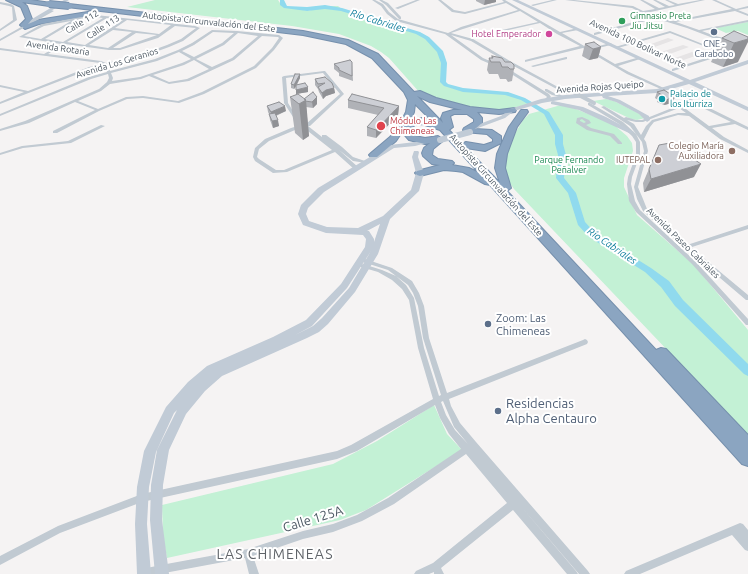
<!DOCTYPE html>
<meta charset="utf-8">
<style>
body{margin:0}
canvas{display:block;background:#f5f3f3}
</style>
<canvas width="748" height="574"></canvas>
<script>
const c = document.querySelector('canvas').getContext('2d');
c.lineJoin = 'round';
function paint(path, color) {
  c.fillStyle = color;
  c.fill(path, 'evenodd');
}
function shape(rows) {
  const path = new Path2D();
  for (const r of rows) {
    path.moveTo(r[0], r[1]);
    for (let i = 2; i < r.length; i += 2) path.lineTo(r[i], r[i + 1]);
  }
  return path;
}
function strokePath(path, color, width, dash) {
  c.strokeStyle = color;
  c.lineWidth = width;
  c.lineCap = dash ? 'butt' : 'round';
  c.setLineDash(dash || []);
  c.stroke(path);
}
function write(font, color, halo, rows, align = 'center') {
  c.font = font + ' Ubuntu,sans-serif';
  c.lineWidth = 4;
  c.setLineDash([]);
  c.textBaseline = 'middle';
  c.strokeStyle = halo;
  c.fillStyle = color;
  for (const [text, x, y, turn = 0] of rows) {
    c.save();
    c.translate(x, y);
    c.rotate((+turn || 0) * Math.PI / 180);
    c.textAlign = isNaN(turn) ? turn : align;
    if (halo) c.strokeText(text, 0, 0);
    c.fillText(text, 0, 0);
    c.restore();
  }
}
paint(shape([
 [668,38,674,40,652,48,661,52,683,45,689,47,667,55,675,58,692,52,698,55,675,63,669,62,660,58,664,57,661,56,656,57,653,56,658,54,654,52,649,54,646,52,650,51,648,49,642,51,637,49]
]), '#e6e4e5');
paint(shape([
 [155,0,278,0,282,6,308,11,326,6,338,6,344,11,361,19,411,30,424,36,435,46,441,54,444,60,442,80,444,83,452,88,465,91,508,93,531,103,511,109,498,110,471,107,443,102,420,93,389,58,381,52,371,46,339,34,292,26,127,7],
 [748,22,748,35,738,31,726,33,715,28],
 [606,99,614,101,642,115,645,118,637,120,631,119,593,101],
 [561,105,576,109,613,124,627,136,632,143,633,151,624,178,624,187,637,215,694,265,748,330,748,435,514,189,509,182,504,166,513,137,523,120,529,114],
 [434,405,447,434,462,450,366,510,340,520,167,558,163,536,162,505,333,464,377,441]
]), '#c3f1d5');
paint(shape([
 [280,0,284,0,287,6,307,7,325,5,342,8,420,32,429,37,443,51,447,63,446,82,448,84,463,88,508,92,525,98,549,112,563,135,563,144,566,155,564,178,576,193,585,222,595,233,651,268,669,281,683,300,748,364,748,376,744,374,675,306,661,287,645,272,589,237,578,225,568,193,556,178,558,155,555,144,555,135,544,114,521,100,505,95,463,92,444,86,440,82,441,63,437,52,425,39,416,34,341,11,325,9,307,11,284,8,280,5,280,0]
]), '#90daee');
const highway = shape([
 [6,0,31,0,51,3,52,4,49,6,22,2,27,6,32,19,28,24,38,20,94,11,97,13,94,15,39,24,25,29,20,25,26,19,21,7,6,0],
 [69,4,303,31,348,40,378,54,414,92,420,91,436,98,470,107,499,110,515,108,516,110,515,112,499,114,477,112,482,118,482,123,475,129,492,130,501,136,501,143,485,151,466,148,500,183,495,168,497,154,509,127,521,110,527,110,528,112,517,127,507,154,505,168,511,188,507,191,656,350,661,348,666,349,748,435,748,466,742,464,490,185,485,184,463,172,456,171,444,170,420,176,417,175,415,173,417,171,440,165,432,164,423,156,422,153,424,148,430,143,425,144,409,140,402,132,396,141,377,157,371,157,369,155,371,153,390,137,400,124,406,112,408,100,404,92,372,58,346,44,303,35,67,7,66,6,69,4],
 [417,96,430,102,462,110,453,110,443,113,441,118,443,123,417,96],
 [415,104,431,120,422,118,410,121,414,112,415,104],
 [454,114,467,114,474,119,474,122,464,128,463,130,464,132,487,134,493,139,493,142,484,145,466,142,462,144,449,130,453,127,450,116,454,114],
 [422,124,440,130,479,173,469,168,452,165,454,163,452,161,438,159,432,155,433,149,444,140,438,136,425,138,415,136,411,133,410,129,415,125,422,124]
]);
strokePath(highway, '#7690ad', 2);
paint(shape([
 [372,0,375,0,383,4,389,12,398,19,448,33,461,27,518,10,506,3,465,14,452,12,438,0,441,0,454,10,465,12,504,2,502,0,505,0,560,32,578,28,578,30,562,33,615,64,640,57,640,59,618,66,629,72,666,89,663,90,627,74,583,48,525,62,525,60,580,46,557,34,540,23,477,37,475,36,538,22,520,11,463,29,451,33,473,39,510,61,569,93,566,94,508,63,471,41,451,35,483,58,497,64,497,66,495,66,481,60,445,34,396,21,387,14,381,6,372,0],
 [379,0,382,0,388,3,401,17,401,19,399,19,386,5,379,0],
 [416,0,420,0,398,9,395,8,416,0],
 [552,0,557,0,533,6,531,5,552,0],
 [565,0,574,0,633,6,643,11,655,9,640,0,643,0,659,8,665,7,653,0,656,0,669,6,675,5,665,0,668,0,678,4,700,0,705,0,646,13,651,15,672,21,732,9,712,0,716,0,736,9,748,6,748,8,738,10,748,14,748,16,735,11,676,22,699,30,748,20,748,22,702,31,715,36,730,39,731,40,729,41,713,38,687,28,651,17,646,21,595,35,594,35,594,33,644,19,648,16,632,8,565,0],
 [0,2,11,4,14,6,17,20,0,31,0,29,13,20,12,7,9,6,0,4,0,2],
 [51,10,54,11,0,41,0,39,51,10],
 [96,15,195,26,200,28,183,41,169,47,139,58,107,65,110,71,155,59,178,50,192,43,212,30,237,31,279,35,283,38,274,50,256,68,204,94,179,103,143,98,127,99,99,111,57,133,53,133,53,131,95,110,75,102,29,123,0,131,0,129,25,121,99,89,107,82,109,78,108,74,91,79,0,116,0,114,89,77,107,72,104,66,91,69,0,104,0,102,24,92,0,87,0,85,28,91,89,67,102,64,100,63,0,50,0,48,44,54,61,44,19,37,42,24,78,17,96,15],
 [96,17,103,18,63,42,45,39,79,19,96,17],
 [107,18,123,20,85,45,67,42,107,18],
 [127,20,171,25,159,34,115,28,127,20],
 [71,21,41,39,24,36,44,26,71,21],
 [175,26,196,28,181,39,167,45,137,56,106,63,101,61,48,54,65,44,109,50,120,50,158,38,175,26],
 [113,30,132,32,108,48,89,45,113,30],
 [213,32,234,33,222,43,194,57,182,51,194,45,213,32],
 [136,33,157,35,120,48,113,48,136,33],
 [238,33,258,36,232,58,212,67,196,59,224,45,238,33],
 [262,36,278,37,279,38,272,48,254,66,202,92,178,101,143,96,126,97,98,109,78,101,101,91,110,84,141,79,149,76,169,84,189,81,234,60,262,36],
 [179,52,191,59,182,63,140,77,112,81,113,78,111,73,157,61,179,52],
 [194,60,209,69,187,79,169,82,153,75,184,65,194,60],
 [670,31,723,52,720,56,673,71,672,71,672,69,718,54,719,52,670,33,618,48,615,47,670,31],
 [610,43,612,44,611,45,594,49,592,48,610,43],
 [566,57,567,57,567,59,533,67,531,66,566,57],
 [505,68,507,68,549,94,551,97,547,101,545,101,544,100,547,97,546,96,505,70,505,68],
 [324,71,325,71,344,94,310,126,308,126,336,148,322,137,322,135,326,135,342,147,353,157,368,162,366,163,353,161,339,150,358,167,358,169,354,169,335,152,287,172,273,173,255,161,253,157,255,148,265,139,291,128,301,125,301,124,306,124,340,94,323,73,286,78,288,103,298,119,295,120,284,103,282,77,284,76,324,71],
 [304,128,332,150,284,170,276,170,259,159,257,157,259,149,269,141,295,130,304,128],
 [545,89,547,89,554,93,567,97,565,98,552,95,545,91,545,89],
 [671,90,673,90,748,127,748,130,735,124,712,128,724,137,748,150,748,153,720,139,689,116,678,115,654,122,650,127,644,139,646,142,648,151,638,187,643,199,647,209,664,225,748,295,748,300,746,300,660,227,643,211,637,199,634,187,644,151,642,142,630,126,601,107,604,106,624,118,626,117,636,120,642,120,677,106,666,97,666,95,667,95,709,126,731,122,671,92,671,90],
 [679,108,686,113,678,113,652,120,646,126,641,135,634,124,627,120,636,122,643,122,679,108],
 [588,103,590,103,623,122,636,134,640,142,640,155,632,177,631,184,635,201,640,210,696,262,748,319,748,325,746,325,692,264,636,212,629,201,627,184,628,177,636,155,636,142,632,136,619,124,588,105,588,103],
 [582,117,589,120,591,123,586,125,591,128,614,134,622,143,622,144,618,144,610,136,587,130,576,123,577,118,582,117],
 [582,119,586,122,584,123,580,121,580,120,582,119],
 [101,125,105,126,71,143,23,148,0,155,0,153,22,146,68,141,101,125],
 [748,225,748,229,692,247,689,245,690,244,748,225],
 [365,259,392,268,412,281,419,293,424,306,429,338,447,393,583,340,585,339,587,340,588,342,587,344,449,399,451,406,460,423,476,442,588,571,590,574,579,574,519,504,576,571,578,574,567,574,513,510,441,568,444,574,434,574,434,572,429,574,414,574,416,571,433,563,507,503,466,454,394,504,362,521,333,532,303,539,253,556,259,574,249,574,245,558,159,574,137,574,139,571,142,569,161,565,248,549,303,531,333,524,357,515,388,498,461,449,449,434,440,418,435,405,357,451,337,459,142,502,60,533,0,565,0,556,58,526,142,494,337,451,351,445,433,399,418,348,409,300,402,289,392,280,378,272,361,267,360,266,361,265,363,264,382,270,396,276,406,285,414,298,424,348,439,396,441,395,423,338,418,306,413,293,408,285,388,270,363,262,362,261,363,260,365,259],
 [443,401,454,427,468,444,455,430,446,415,441,402,443,401],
 [740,523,743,524,748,530,748,551,745,550,732,535,640,574,624,574,626,571,740,523]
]), '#c1cad2');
paint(shape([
 [64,0,69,0,31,23,27,22,64,0],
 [512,0,518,0,690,80,748,60,748,64,695,82,748,107,748,111,689,84,657,93,608,96,620,100,649,116,650,120,647,122,639,114,616,102,603,98,602,96,565,99,542,103,514,111,505,118,470,131,466,131,466,129,501,116,510,109,541,99,565,95,657,89,684,81,512,0],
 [553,101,583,107,606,117,634,132,629,133,579,110,551,104,551,102,553,101],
 [432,138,435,140,434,141,415,146,394,148,324,192,308,208,306,214,309,221,327,227,358,228,383,216,411,190,416,173,412,157,414,151,418,151,419,152,418,157,424,173,419,191,390,219,378,254,355,292,328,324,319,332,307,338,222,376,205,391,186,414,169,450,163,485,162,520,169,574,155,574,150,520,151,485,157,450,177,410,174,413,156,452,149,487,147,524,151,574,137,574,135,524,137,487,144,451,166,407,188,382,207,366,273,337,306,320,341,284,365,247,366,239,363,235,326,233,303,225,298,214,301,205,318,188,390,145,415,142,432,138],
 [380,224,374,242,374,239,369,231,367,231,380,224],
 [371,251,349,288,322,318,313,326,295,335,312,326,347,288,371,251]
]), '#c1cbd6');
paint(highway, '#8ba5c1');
const highwayBridge = shape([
 [49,4,69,6]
]);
strokePath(highwayBridge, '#7690ad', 8, []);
strokePath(shape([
 [571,91,594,103]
]), '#c1cad2', 4);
strokePath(shape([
 [440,140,470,132]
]), '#c1cbd6', 6);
strokePath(highwayBridge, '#8ba5c1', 6);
paint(shape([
 [476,0,496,0,496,2,484,5,476,1],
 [734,31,738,62,723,67,711,62,722,38],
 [585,44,601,47,598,58,589,60,582,56],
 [492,56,505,62,514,69,512,81,508,82,506,79,500,79,498,74,489,74,487,70,489,58,491,58],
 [352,62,353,81,339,76,339,73,334,69,334,64],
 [300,74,300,78,297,85,308,92,296,94,296,87,294,89,291,88,291,84],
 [315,79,334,88,335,93,326,96,323,99,319,92,318,89,315,85],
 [657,92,675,97,672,103,664,105,657,102,658,100,655,98],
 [290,97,304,99,317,97,317,104,313,108,306,107,309,136,303,140,295,133],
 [348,100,399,106,398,115,376,138,367,136,367,127,378,115,348,108],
 [267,106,286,111,276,116,279,126,273,128,270,120,269,114,268,112],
 [659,145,694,177,644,192,643,183]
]), '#b0b2b7');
paint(shape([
 [485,0,496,0,496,2,484,5],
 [748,39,748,42,738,62,723,67,734,43],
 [601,47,598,58,589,60,593,49],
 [300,74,300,78,294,89,294,85],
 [308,87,308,92,296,94,296,90],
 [334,88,335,93,326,96,323,99,322,93,326,90],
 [317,97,317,104,313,108,312,102],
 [675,97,672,103,664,105,666,100],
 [306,100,309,136,303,140,299,104],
 [285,106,286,111,272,117,271,112],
 [399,106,398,115,376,138,376,130],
 [278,120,279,126,273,128,272,121],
 [701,164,694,177,644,192,651,179]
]), '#909195');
const building = shape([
 [734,31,748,37,748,39,734,43,722,38,734,31],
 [594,42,601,47,593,49,585,44,594,42],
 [492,56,502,58,505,62,511,62,514,65,514,69,510,69,508,67,502,67,500,62,491,62,489,58,493,58,492,56],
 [350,60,352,62,352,76,339,70,339,68,334,64,350,60],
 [295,74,300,74,294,85,291,84,295,74],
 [325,77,332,83,334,88,326,90,322,93,318,87,325,83,318,84,315,79,325,77],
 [305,83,308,87,296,90,296,85,305,83],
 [664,90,675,97,666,100,660,96,662,95,657,92,664,90],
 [313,92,317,97,312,102,305,101,306,100,304,99,313,92],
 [298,94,306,100,299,104,290,97,298,94],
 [352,94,399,106,376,130,367,127,384,108,348,100,352,94],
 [279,102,285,106,271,112,267,106,279,102],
 [275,113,278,120,272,121,269,114,275,113],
 [670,143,701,164,651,179,649,169,659,145,670,143]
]);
paint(building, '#cdcfd5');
strokePath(building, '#909195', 1);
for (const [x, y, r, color] of [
 [622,21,4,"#2e9e5b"],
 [714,32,4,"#5c6f8a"],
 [549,34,4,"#d1479c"],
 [662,99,4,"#0f9aa8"],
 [381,126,5,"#e0444e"],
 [732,151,4,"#8d6e63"],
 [658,160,4,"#8d6e63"],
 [488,324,4,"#5c6f8a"],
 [498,411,4,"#5c6f8a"]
]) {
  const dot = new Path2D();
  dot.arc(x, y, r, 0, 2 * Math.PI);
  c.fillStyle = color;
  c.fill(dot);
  strokePath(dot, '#fff', 1.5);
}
write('9px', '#27864d', '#fff', [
 ["Gimnasio Preta",630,16],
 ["Jiu Jitsu",630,26]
], 'left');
write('9px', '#4a5661', '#fff', [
 ["Calle 112",82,22,-31],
 ["Autopista Circunvalación del Este",209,22,6],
 ["Calle 113",103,27,-33],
 ["Avenida 100 Bolívar Norte",638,44,25],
 ["Avenida Rotaria",58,48,8],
 ["Avenida Los Geranios",117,63,-17],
 ["Avenida Rojas Queipo",600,87,-4],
 ["Autopista Circunvalación del Este",496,185,48],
 ["Avenida Paseo Cabriales",683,243,44]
]);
write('9px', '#b23c85', '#fff', [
 ["Hotel Emperador",541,34]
], 'right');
write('9px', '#4e5e75', '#fff', [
 ["CNE -",714,44],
 ["Carabobo",714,54]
]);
write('9px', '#0d838f', '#fff', [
 ["Palacio de",670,94],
 ["los Iturriza",670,104]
], 'left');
write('9px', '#be3a42', '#fff', [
 ["Módulo Las",390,121],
 ["Chimeneas",390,131]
], 'left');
write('9px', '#785e54', '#fff', [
 ["Colegio María",724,146],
 ["Auxiliadora",724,156],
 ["IUTEPAL",650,160]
], 'right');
write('9px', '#17864f', '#fff', [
 ["Parque Fernando",569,160],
 ["Peñalver",569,170]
]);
write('italic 10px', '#0c7c9b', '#fff', [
 ["Río Cabriales",378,21,17],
 ["Río Cabriales",612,246,34]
]);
write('11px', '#4e5e75', '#fff', [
 ["Zoom: Las",496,318],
 ["Chimeneas",496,331]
], 'left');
write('13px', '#4e5e75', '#fff', [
 ["Residencias",506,404],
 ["Alpha Centauro",506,419]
], 'left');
write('13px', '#4a5661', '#fff', [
 ["Calle 125A",313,519,-17]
]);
c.letterSpacing = '1px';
write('14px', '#5f6368', '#fff', [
 ["LAS CHIMENEAS",275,554]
]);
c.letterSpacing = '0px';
</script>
